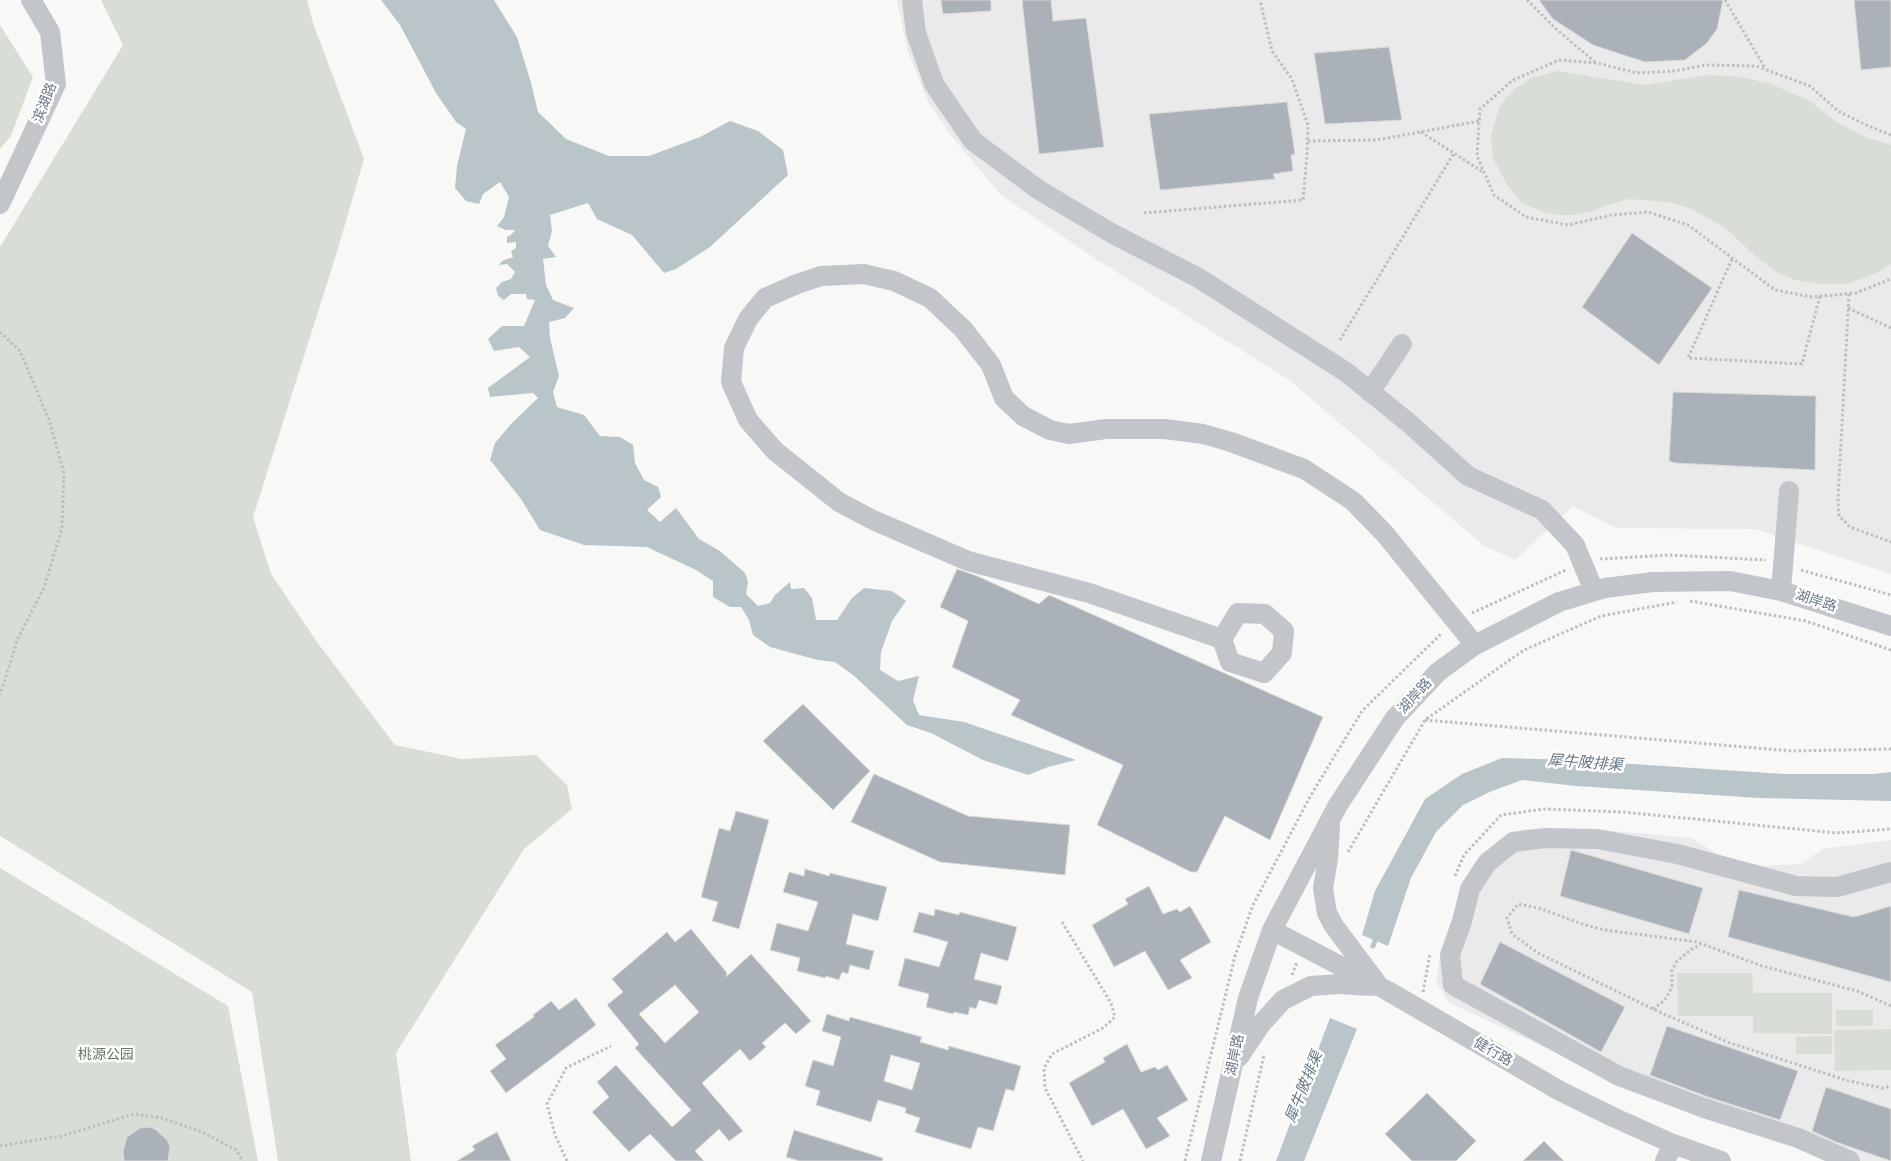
<!DOCTYPE html>
<meta charset="utf-8">
<style>
body{margin:0}
canvas{display:block;background:#f8f9f6}
</style>
<canvas width="1891" height="1161"></canvas>
<script>
const c = document.querySelector('canvas').getContext('2d');
c.lineJoin = 'round';
function paint(path, color) {
  c.fillStyle = color;
  c.fill(path, 'evenodd');
}
function shape(rows) {
  const path = new Path2D();
  for (const r of rows) {
    path.moveTo(r[0], r[1]);
    for (let i = 2; i < r.length; i += 2) path.lineTo(r[i], r[i + 1]);
  }
  return path;
}
function strokePath(path, color, width, dash) {
  c.strokeStyle = color;
  c.lineWidth = width;
  c.lineCap = dash ? 'butt' : 'round';
  c.setLineDash(dash || []);
  c.stroke(path);
}
function write(font, color, halo, rows, align = 'center') {
  c.font = font + ' "Work Sans","Noto Sans SC",sans-serif';
  c.lineWidth = 5;
  c.setLineDash([]);
  c.textBaseline = 'middle';
  c.strokeStyle = halo;
  c.fillStyle = color;
  for (const [text, x, y, turn = 0] of rows) {
    c.save();
    c.translate(x, y);
    c.rotate((+turn || 0) * Math.PI / 180);
    c.textAlign = isNaN(turn) ? turn : align;
    if (halo) c.strokeText(text, 0, 0);
    c.fillText(text, 0, 0);
    c.restore();
  }
}
paint(shape([
 [897,0,1891,0,1891,574,1755,529,1617,528,1573,506,1515,560,1483,545,1288,379,1096,259,1001,195,952,137,927,100,907,49],
 [1524,829,1602,830,1691,838,1719,855,1762,866,1802,864,1822,849,1891,840,1891,1161,1830,1161,1816,1153,1645,1092,1552,1051,1448,1002,1436,981,1440,955,1468,884,1492,848]
]), '#e9eae9');
paint(shape([
 [101,0,307,0,313,23,364,159,336,255,253,517,271,574,317,642,395,745,462,759,536,755,567,785,572,809,524,849,396,1053,411,1161,278,1161,252,992,0,836,0,247,123,45],
 [0,25,33,77,11,136,0,149],
 [1557,71,1645,85,1709,75,1741,77,1771,84,1808,100,1838,123,1865,137,1891,145,1891,264,1877,273,1846,284,1822,284,1795,280,1776,272,1759,259,1725,228,1692,209,1669,202,1629,199,1610,204,1593,211,1573,215,1558,215,1543,212,1522,203,1507,185,1493,158,1491,136,1500,105,1515,89,1531,78],
 [0,868,228,1006,258,1161,0,1161],
 [1677,973,1752,973,1753,993,1832,993,1832,1034,1753,1033,1753,1016,1678,1016],
 [1836,1010,1873,1010,1873,1026,1836,1026],
 [1891,1029,1891,1070,1835,1071,1834,1030],
 [1832,1036,1832,1054,1796,1054,1796,1037]
]), '#d8ddd5');
paint(shape([
 [381,0,494,0,517,37,531,83,538,112,566,139,609,156,649,156,700,137,730,121,758,131,783,150,788,175,710,247,676,269,664,273,632,235,597,219,588,203,550,215,552,231,548,246,556,257,543,259,546,285,553,300,574,308,565,318,549,322,550,338,559,376,553,392,557,407,584,415,600,436,620,437,633,445,635,463,644,480,658,487,661,497,647,510,660,522,676,508,699,539,720,551,745,573,748,582,746,594,758,606,770,603,775,595,790,582,791,589,804,588,812,598,816,620,837,620,852,598,864,588,892,591,906,601,892,621,881,652,880,670,898,681,919,676,913,700,919,715,964,722,1076,760,1048,767,1028,775,983,760,931,733,907,725,853,675,835,662,818,660,770,647,753,635,749,620,741,607,730,607,713,597,713,581,696,570,647,547,584,545,540,530,521,499,490,460,495,443,511,424,538,398,533,393,490,397,488,388,530,357,519,347,494,351,488,339,502,326,524,326,535,300,527,299,526,294,511,294,504,300,498,296,496,288,502,282,511,279,515,272,507,264,499,265,502,261,513,257,511,251,516,248,516,242,507,243,507,237,512,234,515,230,506,230,497,226,504,217,509,197,500,182,483,194,479,204,466,201,455,188,457,166,466,129,456,122,436,93,400,25],
 [1502,758,1573,760,1784,774,1874,774,1891,772,1891,801,1759,798,1576,786,1522,780,1492,791,1463,805,1436,832,1411,878,1388,946,1362,935,1375,891,1425,799,1462,774],
 [1330,1018,1357,1029,1304,1161,1276,1161]
]), '#bac5ca');
strokePath(shape([
 [1373,946,1377,935]
]), '#bac5ca', 5);
const building = shape([
 [941,0,991,0,991,11,943,14,941,0],
 [1022,0,1051,0,1053,21,1086,18,1104,147,1039,154,1022,0],
 [1539,0,1723,0,1717,29,1707,43,1685,60,1645,62,1593,45,1553,19,1539,0],
 [1854,0,1891,0,1891,67,1861,70,1854,0],
 [1389,47,1402,120,1325,124,1314,53,1389,47],
 [1287,102,1295,154,1291,155,1293,171,1273,174,1275,179,1160,190,1149,114,1287,102],
 [1632,233,1712,288,1659,365,1582,307,1632,233],
 [1673,392,1816,396,1815,470,1675,463,1669,461,1673,392],
 [957,569,977,576,1039,604,1049,595,1323,717,1270,840,1225,816,1197,872,1191,872,1097,825,1123,765,1011,715,1020,700,952,667,968,621,940,607,957,569],
 [803,704,870,771,833,810,763,741,803,704],
 [874,774,968,816,1070,825,1065,875,940,862,851,822,874,774],
 [736,811,769,820,739,929,712,921,718,902,701,897,719,828,730,831,736,811],
 [1571,850,1703,888,1689,934,1560,896,1571,850],
 [805,869,829,876,830,873,887,887,878,921,853,914,846,944,874,951,869,970,850,965,848,974,842,972,839,980,826,976,825,978,797,971,800,958,770,950,777,923,808,931,818,902,783,892,789,872,804,876,805,869],
 [1149,886,1163,914,1177,909,1180,912,1190,906,1211,942,1180,960,1192,978,1168,990,1145,951,1114,967,1092,925,1128,904,1125,899,1149,886],
 [1739,890,1854,917,1891,906,1891,982,1728,937,1739,890],
 [935,909,959,915,960,912,1017,927,1008,961,981,953,974,979,1002,986,997,1005,979,1000,976,1009,970,1007,968,1015,954,1012,953,1014,926,1007,929,994,898,986,905,958,939,967,948,942,913,932,919,912,934,916,935,909],
 [691,929,727,973,726,977,751,954,811,1021,796,1034,785,1023,762,1043,766,1047,750,1061,740,1049,702,1083,743,1131,729,1141,719,1129,695,1151,704,1161,676,1161,650,1134,629,1152,592,1112,609,1097,597,1082,616,1065,672,1127,691,1110,635,1048,639,1044,607,1005,623,992,612,979,667,932,675,942,691,929],
 [675,985,699,1012,665,1043,639,1014,675,985],
 [1500,942,1625,1007,1601,1052,1480,984,1500,942],
 [576,998,596,1025,506,1093,490,1071,506,1059,495,1045,534,1017,533,1015,551,1001,559,1010,576,998],
 [827,1014,849,1021,850,1017,922,1037,920,1042,948,1050,949,1046,1021,1066,1014,1091,1006,1089,993,1131,978,1127,971,1149,915,1132,920,1118,905,1113,906,1108,878,1100,871,1122,816,1105,820,1091,805,1086,813,1060,833,1066,841,1037,822,1031,827,1014],
 [891,1055,920,1063,912,1090,884,1081,891,1055],
 [1667,1026,1798,1071,1780,1120,1708,1097,1650,1075,1667,1026],
 [1127,1044,1141,1072,1155,1067,1158,1070,1167,1065,1188,1100,1157,1118,1170,1136,1146,1149,1123,1109,1092,1126,1069,1083,1105,1062,1103,1058,1127,1044],
 [1826,1087,1891,1109,1891,1161,1836,1142,1812,1131,1826,1087],
 [1427,1093,1476,1141,1456,1161,1412,1161,1385,1134,1427,1093],
 [148,1127,155,1129,167,1140,170,1147,168,1161,124,1161,123,1152,127,1137,140,1128,148,1127],
 [794,1130,883,1158,882,1161,799,1161,786,1157,794,1130],
 [497,1132,511,1161,457,1161,475,1150,472,1146,497,1132],
 [1544,1141,1564,1161,1523,1161,1544,1141]
]);
paint(building, '#aab1b8');
strokePath(building, '#dadad8', 1);
strokePath(shape([
 [1527,0,1556,29,1596,63],
 [1725,0,1765,68],
 [1421,132,1483,172],
 [1891,135,1866,125,1838,111,1810,86,1756,66,1706,65,1674,71,1637,73,1597,63,1559,60,1513,80,1480,109,1477,156,1494,195,1526,217,1568,225,1612,215,1648,212,1688,225,1775,290,1812,297,1856,293,1891,279],
 [1308,141,1377,140,1479,121],
 [1144,213,1303,200,1307,155,1308,125,1292,79,1272,51,1260,0],
 [1732,259,1688,358,1802,364,1820,296],
 [1849,294,1838,498,1839,516,1850,527,1891,542],
 [1848,308,1891,328],
 [0,332,20,351,49,420,64,473,62,528,44,588,18,638,0,695],
 [1340,340,1454,153],
 [1600,559,1669,555,1766,560],
 [1801,570,1891,595],
 [1690,601,1806,621,1891,650],
 [1472,613,1566,570],
 [1425,720,1792,751,1891,749],
 [1348,852,1425,720,1524,650,1601,616,1677,602],
 [1455,876,1464,855,1501,815,1544,809,1623,812,1837,833,1891,829],
 [1062,922,1111,1003,1115,1017,1103,1028,1052,1054,1044,1068,1045,1088,1083,1161],
 [1292,975,1297,962],
 [1423,992,1430,954],
 [1891,1006,1857,991,1762,966,1697,942,1605,930,1582,924,1542,909,1518,904,1507,918,1512,934,1538,953,1653,1009,1730,1043,1849,1081,1882,1088,1891,1086],
 [1653,1009,1665,1000,1672,987,1672,970,1677,961,1692,949,1701,944],
 [0,1146,62,1136,134,1114,162,1118,202,1132,236,1150,243,1161],
 [567,1161,555,1135,547,1104,566,1068,611,1046],
 [1185,1161,1235,956,1253,905,1311,795,1362,711,1442,633],
 [1240,1161,1264,1055]
]), '#bcbec1', 3, [2.5, 2.5]);
strokePath(shape([
 [912,0,916,33,934,84,973,141,1039,190,1113,234,1197,277,1346,372,1410,424,1468,476,1542,510,1575,545,1594,591],
 [0,204,56,84,50,32,31,0],
 [1370,392,1402,344],
 [1781,591,1789,491],
 [1222,639,1238,613,1265,614,1284,631,1282,653,1264,673,1230,662,1222,639,1089,593,968,561,873,520,839,502,775,451,748,420,731,382,734,348,748,319,765,298,797,284,821,276,864,274,894,281,930,298,963,329,991,365,1004,398,1023,416,1050,430,1069,434,1106,429,1165,429,1203,434,1231,442,1304,469,1353,501,1385,534,1475,645],
 [1330,827,1328,859,1323,888,1327,913,1334,926,1376,982],
 [1272,930,1388,991,1560,1091,1613,1117,1673,1144,1721,1161],
 [1239,1057,1261,1024,1283,1000,1311,986,1339,984,1371,986],
 [1211,1161,1248,998,1272,930,1338,805,1395,718,1438,672,1475,645,1559,602,1605,588,1653,582,1730,581,1781,591,1891,626],
 [1665,1161,1673,1144],
 [1850,1161,1798,1138,1704,1108,1619,1076,1453,985,1450,955,1462,921,1470,889,1487,863,1513,842,1546,838,1597,839,1677,854,1796,886,1837,887,1891,872]
]), '#c2c5ca', 20);
write('14px', '#687787', '#fff', [
 ["滨湖路",45,103,-69],
 ["湖岸路",1816,601,18],
 ["湖岸路",1415,696,-47],
 ["健行路",1493,1052,30],
 ["湖岸路",1235,1055,-78]
]);
write('14px', '#667963', '#fff', [
 ["桃源公园",106,1055]
]);
write('italic 15px', '#637782', '#fff', [
 ["犀牛陂排渠",1585,763,4],
 ["犀牛陂排渠",1304,1087,-68]
]);
</script>
